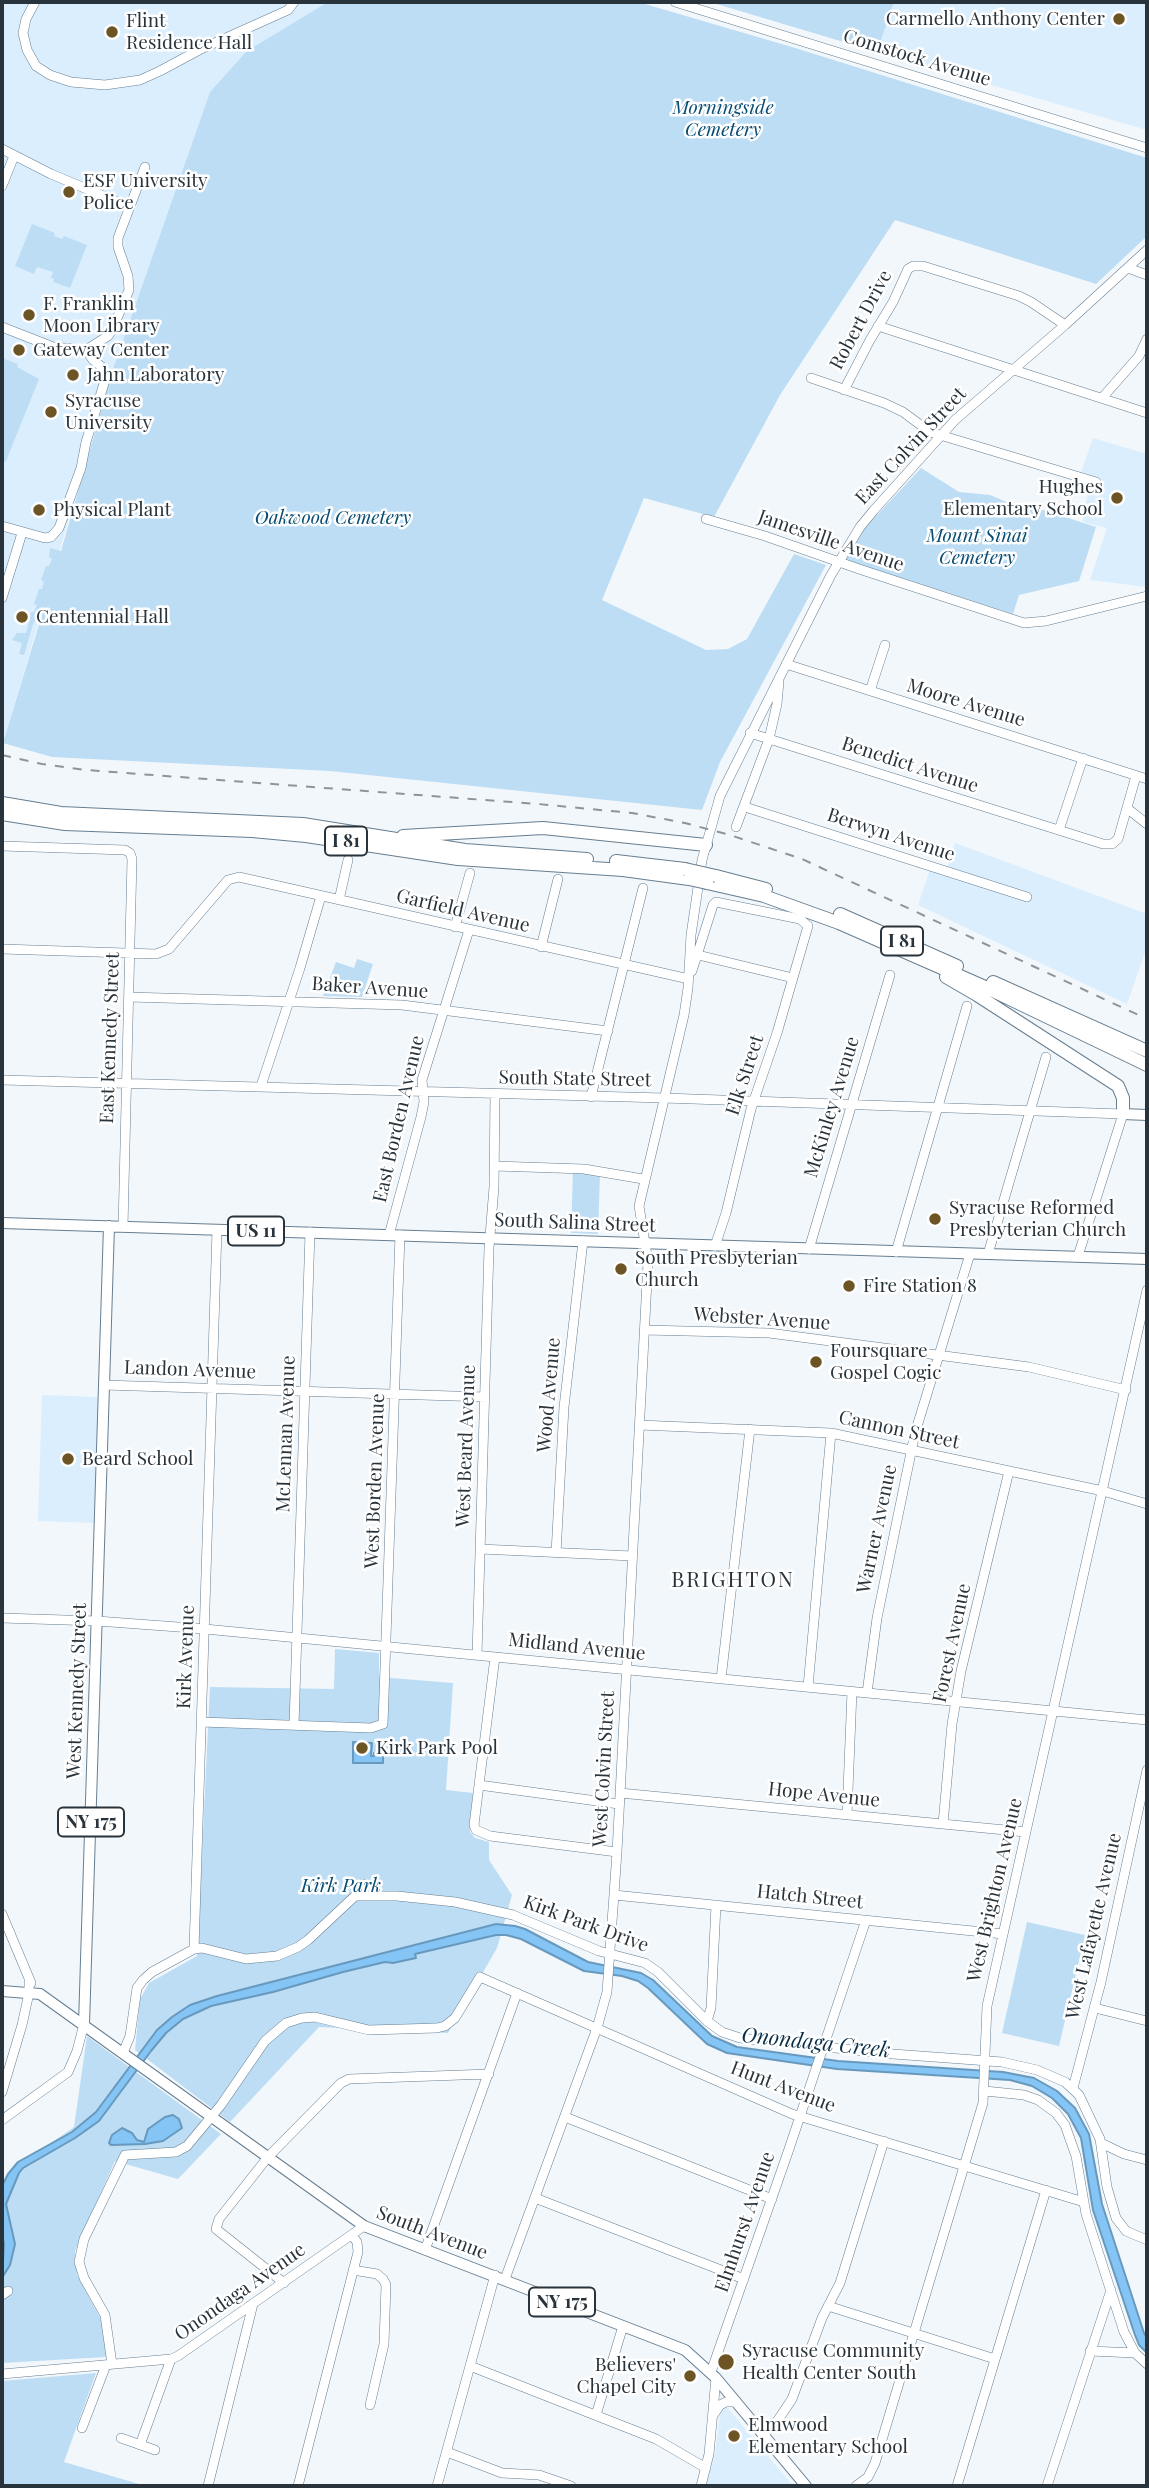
<!DOCTYPE html>
<style>
body{margin:0}
#map{position:relative;width:1149px;height:2488px;overflow:hidden;background:#f2f7fb;font-family:"Playfair Display",serif}
canvas{display:block}
.frame{position:absolute;inset:0;border:4px solid #28333b;pointer-events:none}
</style>
<div id="map">
<canvas width="1149" height="2488"></canvas>
<div class="frame"></div>
</div>
<script>
const c = document.querySelector('canvas').getContext('2d');
c.lineJoin = 'round';
function paint(path, color) {
  c.fillStyle = color;
  c.fill(path, 'evenodd');
}
function shape(rows) {
  const path = new Path2D();
  for (const r of rows) {
    path.moveTo(r[0], r[1]);
    for (let i = 2; i < r.length; i += 2) path.lineTo(r[i], r[i + 1]);
  }
  return path;
}
function strokePath(path, color, width, dash) {
  c.strokeStyle = color;
  c.lineWidth = width;
  c.lineCap = dash ? 'butt' : 'round';
  c.setLineDash(dash || []);
  c.stroke(path);
}
function write(font, color, halo, rows, align = 'center') {
  c.font = font + ' "Playfair Display",serif';
  c.lineWidth = 5;
  c.setLineDash([]);
  c.textBaseline = 'middle';
  c.strokeStyle = halo;
  c.fillStyle = color;
  for (const [text, x, y, turn = 0] of rows) {
    c.save();
    c.translate(x, y);
    c.rotate((+turn || 0) * Math.PI / 180);
    c.textAlign = isNaN(turn) ? turn : align;
    if (halo) c.strokeText(text, 0, 0);
    c.fillText(text, 0, 0);
    c.restore();
  }
}
paint(shape([
 [2,2,328,2,210,92,113,369,3,743],
 [894,2,1147,2,1147,130,877,52],
 [1093,438,1147,454,1147,587,1090,580,1107,528,1083,522,1090,475,1081,472],
 [955,843,1147,914,1147,947,1127,1004,918,905,930,869,945,874],
 [42,1395,98,1397,94,1523,38,1521],
 [724,2406,727,2407,793,2486,706,2486,715,2453,721,2408]
]), '#daeefe');
paint(shape([
 [328,2,638,2,792,47,1147,158,1147,236,1096,284,895,220,780,395,714,517,644,498,602,600,706,650,728,649,747,639,794,554,826,565,720,762,702,810,330,771,52,757,3,743,44,608,33,624,24,655,19,654,22,643,12,640,17,633,26,633,31,612,34,612,37,605,34,604,39,589,42,589,44,582,41,580,46,566,49,566,52,559,49,557,50,548,61,551,113,369,210,92,247,51],
 [710,2,894,2,877,52],
 [32,224,55,233,54,236,62,239,64,236,87,245,70,288,53,282,54,279,51,278,53,272,37,267,34,274,15,266],
 [2,358,18,364,17,367,39,379,6,461,4,462,2,462],
 [921,468,959,492,990,495,1014,505,1034,507,1096,527,1079,581,1019,595,1013,614,846,560,864,529],
 [357,959,373,964,362,997,323,996,336,962,354,968],
 [573,1171,600,1173,598,1234,571,1233],
 [335,1649,379,1653,379,1677,453,1683,446,1790,473,1793,470,1832,475,1838,489,1842,489,1860,512,1895,497,1948,448,2033,319,2027,230,2122,135,2050,140,1999,149,1983,197,1956,210,1687,334,1689],
 [1027,1922,1085,1935,1059,2046,1002,2033],
 [87,2036,221,2134,178,2179,115,2161,75,2251,77,2275,105,2327,106,2357,2,2363,2,2271,7,2263,2,2190,16,2167,74,2127],
 [96,2373,64,2462,146,2486,2,2486,2,2381]
]), '#bdddf5');
const water = shape([
 [353,1742,372,1743,371,1756,374,1756,374,1753,383,1753,383,1763,353,1763,353,1742],
 [496,1924,515,1926,525,1929,588,1962,641,1973,653,1980,712,2036,737,2047,838,2061,1003,2072,1034,2078,1057,2091,1075,2108,1089,2134,1102,2204,1144,2333,1147,2338,1147,2353,1139,2345,1135,2335,1093,2210,1081,2138,1068,2114,1052,2098,1032,2086,1010,2080,837,2069,727,2053,707,2044,648,1988,638,1981,622,1976,584,1971,521,1939,506,1935,496,1935,415,1954,416,1958,393,1963,385,1962,343,1972,273,1992,211,2006,183,2019,166,2033,151,2051,99,2121,75,2138,23,2168,19,2173,6,2204,15,2244,10,2265,2,2278,4,2244,2,2232,2,2186,8,2174,18,2162,72,2132,96,2112,157,2030,172,2017,190,2005,217,1996,496,1924],
 [173,2115,179,2119,182,2128,163,2141,145,2144,111,2145,109,2143,112,2135,122,2128,132,2133,137,2140,144,2142,148,2129,165,2117,173,2115]
]);
paint(water, '#84c5f5');
strokePath(water, '#6899bd', 2);
const minor = shape([
 [35,2,26,19,23,33,27,50,36,66,50,75,71,82,105,85,140,80,160,71,199,50,288,10,294,2],
 [675,2,1147,148],
 [2,149,51,174,130,207],
 [2,186,14,156],
 [1128,268,1147,275],
 [878,326,1147,413],
 [2,327,53,347,86,350],
 [86,350,108,336,112,330,129,290,128,276,118,247,118,238,145,167],
 [811,378,884,403,903,412,930,432,1096,482],
 [844,390,870,340,893,302,908,269,913,266,923,266,1019,296,1031,302,1065,325],
 [1102,398,1139,356,1147,339],
 [706,519,765,536,862,570,1024,623,1046,621,1147,596],
 [2,526,45,538,51,537,59,528,81,468,86,442,106,377,102,367,93,360,86,350],
 [2,598,22,533],
 [786,664,1147,779],
 [870,691,885,645],
 [750,733,1103,844,1112,844,1118,839,1136,776],
 [745,807,1027,897],
 [1128,809,1147,824],
 [736,827,769,739,777,704,779,681],
 [1059,830,1083,758],
 [2,846,125,850,130,853,132,859,123,1227],
 [339,900,348,860],
 [455,927,470,873],
 [541,947,558,879],
 [2,949,156,954,169,949,228,880,239,877,689,979],
 [698,955,793,978],
 [692,971,713,905,716,902,800,919,808,926,777,1033,751,1109,726,1213,715,1246],
 [129,997,402,1005,608,1031],
 [2,1080,664,1098,1123,1114,1078,1256],
 [261,1086,300,968,321,896],
 [591,1097,643,888],
 [495,1166,584,1169,643,1179],
 [389,1235,421,1117,424,1102,422,1080,469,930],
 [809,1249,890,975],
 [896,1252,967,1006],
 [988,1254,1046,1057],
 [644,1330,769,1333,1029,1367,1126,1390],
 [104,1385,485,1397],
 [639,1425,831,1433,1103,1491,1147,1504],
 [480,1549,632,1556],
 [556,1553,564,1407,583,1241],
 [2,1618,97,1621,205,1629,1147,1720],
 [477,1655,489,1248,494,1187,495,1094],
 [495,1657,474,1825,476,1830,490,1836,617,1852],
 [721,1679,750,1429],
 [808,1687,831,1433],
 [867,1693,877,1618,915,1433,970,1254],
 [201,1722,371,1728,383,1724,400,1235],
 [294,1725,310,1232],
 [479,1785,619,1804],
 [620,1793,1026,1832],
 [847,1815,852,1691],
 [943,1824,952,1724,961,1671,1009,1471],
 [614,1895,1003,1934],
 [355,1896,363,1884],
 [2,1914,31,1983],
 [194,1949,202,1948,246,1959,277,1956,298,1947,308,1940,355,1896,397,1896,455,1902,513,1915,599,1951,645,1963,658,1972,707,2021,722,2032,740,2038,893,2054,1002,2062,1037,2070,1065,2082,1079,2095,1100,2139,1107,2187,1116,2218,1126,2231,1147,2240],
 [1095,2008,1147,2021],
 [707,2021,711,2008,716,1905],
 [123,2053,130,2036,137,1988,143,1980,152,1972,194,1949,217,1230],
 [1073,2088,1101,1982,1147,1770],
 [985,2091,1024,2095,1038,2100,1056,2113,1065,2125,1076,2156,1086,2214,1124,2332,1135,2353,1147,2364],
 [2,2092,22,2025,29,1993,29,1980],
 [565,2117,772,2199],
 [2,2120,68,2072,77,2051,84,2024],
 [1101,2143,1124,2154,1147,2160],
 [535,2198,744,2279],
 [425,2250,517,1993],
 [353,2270,377,2274,383,2279,386,2285,384,2344,370,2405],
 [505,2279,597,2028,607,1992,617,1852,648,1262,639,1206,684,1015,688,988,691,935,702,860,720,796,831,575,860,527,874,510,955,420,1065,325,1147,250],
 [284,2283,216,2229,219,2219,268,2157,341,2083,349,2079,489,2074],
 [2,2295,8,2291],
 [828,2306,995,2359],
 [1090,2351,1135,2353],
 [112,2364,105,2315,84,2278,79,2262,84,2239,125,2155,176,2152,187,2146,221,2105,265,2041,286,2023,302,2018,315,2017,369,2030,437,2028,445,2026,455,2018,480,1977,792,2114,1084,2202],
 [470,2366,656,2439,706,2468],
 [711,2372,788,2152,866,1920],
 [2,2374,171,2359,178,2356,364,2226],
 [714,2414,720,2405,726,2402,736,2402],
 [596,2415,623,2326],
 [82,2428,106,2365],
 [763,2435,778,2420,792,2399,822,2318,840,2283,884,2141],
 [121,2438,155,2450],
 [140,2445,171,2359],
 [447,2452,502,2473,539,2475,571,2486],
 [208,2486,253,2304],
 [298,2486,358,2252,357,2242,352,2235],
 [437,2486,495,2275],
 [701,2486,709,2454,716,2378],
 [856,2486,868,2477,875,2463,983,2103,987,2006,1147,1290],
 [957,2486,1046,2190],
 [1047,2486,1111,2290]
]);
const major = shape([
 [1123,1114,1147,1115],
 [2,1223,1147,1259],
 [2,1991,40,1994,364,2226,685,2350,716,2378,806,2486],
 [84,2024,109,1226]
]);
const highway = shape([
 [2,803,61,813,303,824,465,850,587,859],
 [2,814,65,824,252,831,306,836,458,859,623,870,689,879],
 [403,836,543,828,706,845],
 [616,861,685,869],
 [716,876,766,889],
 [707,883,764,896,839,923,985,987,1147,1065],
 [840,914,957,966],
 [946,977,977,995,1118,1086,1123,1098,1123,1114],
 [993,982,1147,1051]
]);
strokePath(minor, '#667e91', 10);
strokePath(major, '#667e91', 12);
strokePath(highway, '#667e91', 14);
strokePath(minor, '#fff', 9);
strokePath(major, '#fff', 10);
strokePath(highway, '#fff', 12);
strokePath(shape([
 [2,755,42,764,86,770,538,804,632,813,685,823,730,835,802,859,1147,1019]
]), '#8d959b', 2, [9, 9]);
const highwayBridge = shape([
 [685,869,716,876],
 [689,879,707,883]
]);
strokePath(highwayBridge, '#667e91', 14, []);
strokePath(highwayBridge, '#fff', 12);
for (const [x, y, r, color] of [
 [1119,19,7,"#6d5425"],
 [112,32,7,"#6d5425"],
 [69,192,7,"#6d5425"],
 [29,315,7,"#6d5425"],
 [19,350,7,"#6d5425"],
 [73,375,7,"#6d5425"],
 [51,412,7,"#6d5425"],
 [1117,498,7,"#6d5425"],
 [39,510,7,"#6d5425"],
 [22,617,7,"#6d5425"],
 [935,1219,7,"#6d5425"],
 [621,1269,7,"#6d5425"],
 [849,1286,7,"#6d5425"],
 [816,1362,7,"#6d5425"],
 [68,1459,7,"#6d5425"],
 [362,1748,7,"#6d5425"],
 [726,2362,9,"#6d5425"],
 [690,2376,7,"#6d5425"],
 [734,2436,7,"#6d5425"]
]) {
  const dot = new Path2D();
  dot.arc(x, y, r, 0, 2 * Math.PI);
  c.fillStyle = color;
  c.fill(dot);
  strokePath(dot, '#fff', 2.5);
}
for (const [x, y, w] of [
 [346,841,42],
 [902,941,42],
 [256,1231,56],
 [91,1822,66],
 [562,2302,66]
]) {
  const box = new Path2D();
  box.roundRect(x - w / 2, y - 14.5, w, 29, 5);
  c.fillStyle = '#fff';
  c.fill(box);
  strokePath(box, '#28333b', 2);
}
write('bold 18px', '#28333b', null, [
 ["I 81",346,841],
 ["I 81",902,941],
 ["US 11",256,1231],
 ["NY 175",91,1822],
 ["NY 175",562,2302]
]);
write('19px', '#28333b', '#fff', [
 ["Carmello Anthony Center",1105,19,"right"],
 ["Flint",126,21],
 ["Residence Hall",126,43],
 ["ESF University",83,181],
 ["Police",83,203],
 ["F. Franklin",43,304],
 ["Moon Library",43,326],
 ["Gateway Center",33,350],
 ["Jahn Laboratory",87,375],
 ["Syracuse",65,401],
 ["University",65,423],
 ["Hughes",1103,487,"right"],
 ["Elementary School",1103,509,"right"],
 ["Physical Plant",53,510],
 ["Centennial Hall",36,617],
 ["Syracuse Reformed",949,1208],
 ["Presbyterian Church",949,1230],
 ["South Presbyterian",635,1258],
 ["Church",635,1280],
 ["Fire Station 8",863,1286],
 ["Foursquare",830,1351],
 ["Gospel Cogic",830,1373],
 ["Beard School",82,1459],
 ["Kirk Park Pool",376,1748],
 ["Syracuse Community",742,2351],
 ["Health Center South",742,2373],
 ["Believers'",676,2365,"right"],
 ["Chapel City",676,2387,"right"],
 ["Elmwood",748,2425],
 ["Elementary School",748,2447]
], 'left');
write('19px', '#28333b', '#fff', [
 ["Comstock Avenue",917,58,17],
 ["Robert Drive",861,320,-62],
 ["East Colvin Street",911,446,-47],
 ["Jamesville Avenue",831,541,19],
 ["Moore Avenue",966,703,17],
 ["Benedict Avenue",910,765,18],
 ["Berwyn Avenue",891,835,18],
 ["Garfield Avenue",463,911,13],
 ["Baker Avenue",370,988,4],
 ["East Kennedy Street",110,1038,-88],
 ["Elk Street",745,1075,-72],
 ["South State Street",575,1079,1],
 ["McKinley Avenue",832,1107,-73],
 ["East Borden Avenue",399,1119,-77],
 ["South Salina Street",575,1223,2],
 ["Webster Avenue",762,1319,4],
 ["Landon Avenue",190,1370,2],
 ["Wood Avenue",549,1395,-85],
 ["Cannon Street",899,1430,12],
 ["McLennan Avenue",286,1434,-88],
 ["West Beard Avenue",466,1446,-88],
 ["West Borden Avenue",375,1481,-88],
 ["Warner Avenue",877,1529,-78],
 ["Forest Avenue",952,1643,-78],
 ["Midland Avenue",577,1647,6],
 ["Kirk Avenue",186,1657,-88],
 ["West Kennedy Street",77,1691,-88],
 ["West Colvin Street",604,1769,-87],
 ["Hope Avenue",824,1795,6],
 ["West Brighton Avenue",995,1890,-77],
 ["Hatch Street",810,1897,6],
 ["Kirk Park Drive",586,1924,20],
 ["West Lafayette Avenue",1094,1926,-77],
 ["Hunt Avenue",783,2087,21],
 ["Elmhurst Avenue",745,2222,-71],
 ["South Avenue",432,2233,21],
 ["Onondaga Avenue",240,2292,-35]
]);
write('italic 19px', '#074c73', '#fff', [
 ["Morningside",723,108],
 ["Cemetery",723,130],
 ["Oakwood Cemetery",333,518],
 ["Mount Sinai",977,536],
 ["Cemetery",977,558],
 ["Kirk Park",341,1886]
]);
c.letterSpacing = '2px';
write('21px', '#28333b', '#fff', [
 ["BRIGHTON",733,1580]
]);
c.letterSpacing = '0px';
write('italic 21px', '#082e46', '#fff', [
 ["Onondaga Creek",816,2043,6]
]);
</script>
